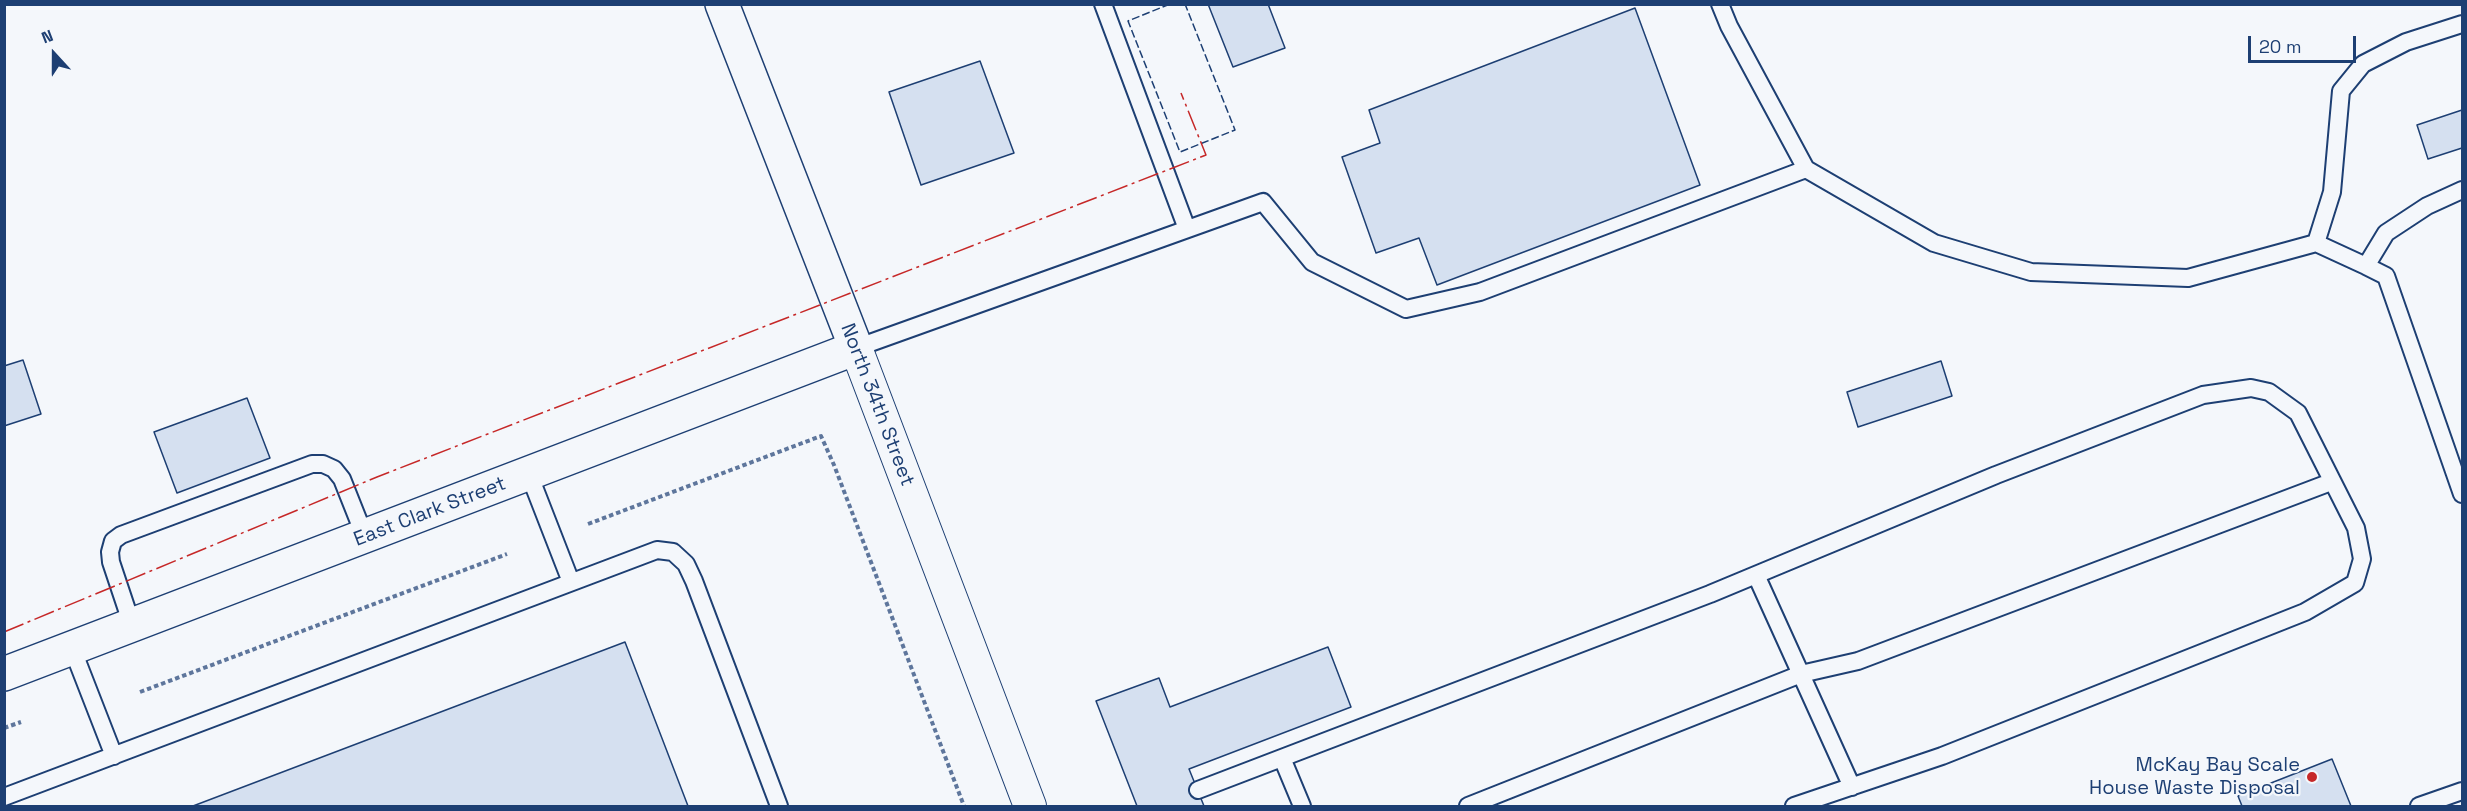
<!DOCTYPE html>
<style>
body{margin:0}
#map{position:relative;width:2467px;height:811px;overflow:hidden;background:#f4f7fb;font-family:"Space Grotesk",sans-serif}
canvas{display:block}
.frame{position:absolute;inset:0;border:6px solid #1d3f73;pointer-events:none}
.north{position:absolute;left:24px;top:24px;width:60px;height:60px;-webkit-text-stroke:4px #f4f7fb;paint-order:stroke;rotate:339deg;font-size:16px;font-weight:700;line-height:24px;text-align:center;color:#1d3f73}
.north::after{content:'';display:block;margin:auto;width:21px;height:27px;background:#1d3f73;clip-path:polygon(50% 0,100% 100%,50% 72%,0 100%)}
.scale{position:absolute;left:2248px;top:36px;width:108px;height:27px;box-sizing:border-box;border:3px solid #1d3f73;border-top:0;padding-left:8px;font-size:18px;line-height:21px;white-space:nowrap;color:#1d3f73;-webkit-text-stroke:4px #f4f7fb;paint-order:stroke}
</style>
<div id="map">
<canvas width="2467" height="811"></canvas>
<div class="frame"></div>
<div class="north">N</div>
<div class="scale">20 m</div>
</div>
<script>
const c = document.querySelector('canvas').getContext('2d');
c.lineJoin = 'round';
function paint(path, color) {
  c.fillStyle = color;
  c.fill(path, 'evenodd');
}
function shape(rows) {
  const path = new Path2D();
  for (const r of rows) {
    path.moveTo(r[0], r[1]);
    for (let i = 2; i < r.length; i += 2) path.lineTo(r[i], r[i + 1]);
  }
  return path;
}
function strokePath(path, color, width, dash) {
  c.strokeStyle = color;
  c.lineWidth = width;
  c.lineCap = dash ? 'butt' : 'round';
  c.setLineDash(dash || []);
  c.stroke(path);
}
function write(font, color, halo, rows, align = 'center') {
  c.font = font + ' "Space Grotesk",sans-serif';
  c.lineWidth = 4.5;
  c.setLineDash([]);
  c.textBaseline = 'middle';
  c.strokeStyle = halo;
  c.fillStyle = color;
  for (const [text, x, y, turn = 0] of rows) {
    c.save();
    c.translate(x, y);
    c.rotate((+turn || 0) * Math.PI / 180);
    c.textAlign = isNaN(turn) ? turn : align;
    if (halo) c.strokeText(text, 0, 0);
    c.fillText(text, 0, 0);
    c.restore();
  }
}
const building = shape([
 [1208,4,1268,4,1285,48,1233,67,1208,4],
 [1635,8,1700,185,1437,285,1419,238,1376,253,1342,157,1380,143,1369,110,1635,8],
 [980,61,1014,153,921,185,889,92,980,61],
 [2462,110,2462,148,2428,159,2417,125,2462,110],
 [23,360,41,414,4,426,4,366,23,360],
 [1941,361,1952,396,1858,427,1847,392,1941,361],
 [247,398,270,458,177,493,154,432,247,398],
 [625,642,688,806,193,806,625,642],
 [1328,647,1351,707,1189,769,1204,806,1137,806,1096,701,1159,678,1170,707,1328,647],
 [2332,759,2351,806,2242,806,2238,796,2332,759]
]);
paint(building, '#d5e0f0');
strokePath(building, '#1d3f73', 1.5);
const service = shape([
 [1103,4,1187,229],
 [1806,169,1934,243,2031,272,2188,278,2316,243,2366,266,2386,276,2462,494],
 [2316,243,2332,192,2341,91,2363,64,2406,42,2462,24],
 [2366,266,2386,233,2427,206,2462,190],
 [856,348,1263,202,1312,262,1406,309,1480,292,1806,169,1729,26,1720,4],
 [529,474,571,582],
 [1756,575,1852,787],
 [132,625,111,562,110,552,113,541,121,535,312,464,323,464,334,469,342,479,365,537],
 [72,648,114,756],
 [1282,758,1302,806],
 [1198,790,1710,594,1996,475,2203,395,2251,388,2269,392,2298,413,2356,528,2362,559,2355,583,2305,612,1942,756,1794,806],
 [4,797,657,550,673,552,686,564,694,581,779,806],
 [1468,806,1801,674,1858,661,2331,482],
 [2419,806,2462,791]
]);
const minor = shape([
 [856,348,1030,806]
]);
const tertiary = shape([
 [4,674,856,348,722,4]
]);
strokePath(service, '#1d3f73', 20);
strokePath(minor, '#1d3f73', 34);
strokePath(tertiary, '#1d3f73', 36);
strokePath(shape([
 [588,524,821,436,834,465,964,806],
 [140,692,507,554],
 [4,728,21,722]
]), '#5e769c', 4, [4.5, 3]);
strokePath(service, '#f4f7fb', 16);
strokePath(minor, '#f4f7fb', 32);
strokePath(tertiary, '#f4f7fb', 33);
strokePath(shape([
 [1170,4,1128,21,1180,152,1235,130,1185,4]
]), '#1d3f73', 1.5, [8, 3]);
strokePath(shape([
 [4,632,377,477,1206,155,1181,93]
]), '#c62828', 1.5, [21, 4.5, 3, 4.5]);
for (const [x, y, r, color] of [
 [2312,777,6,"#c62828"]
]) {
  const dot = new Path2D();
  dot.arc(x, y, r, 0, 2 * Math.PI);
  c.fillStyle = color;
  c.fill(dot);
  strokePath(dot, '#f4f7fb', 2);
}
write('20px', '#1d3f73', '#f4f7fb', [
 ["North 34th Street",877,405,69],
 ["East Clark Street",430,512,-21]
]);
write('20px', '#1d3f73', '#f4f7fb', [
 ["McKay Bay Scale",2300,766],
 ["House Waste Disposal",2300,789]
], 'right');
</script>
